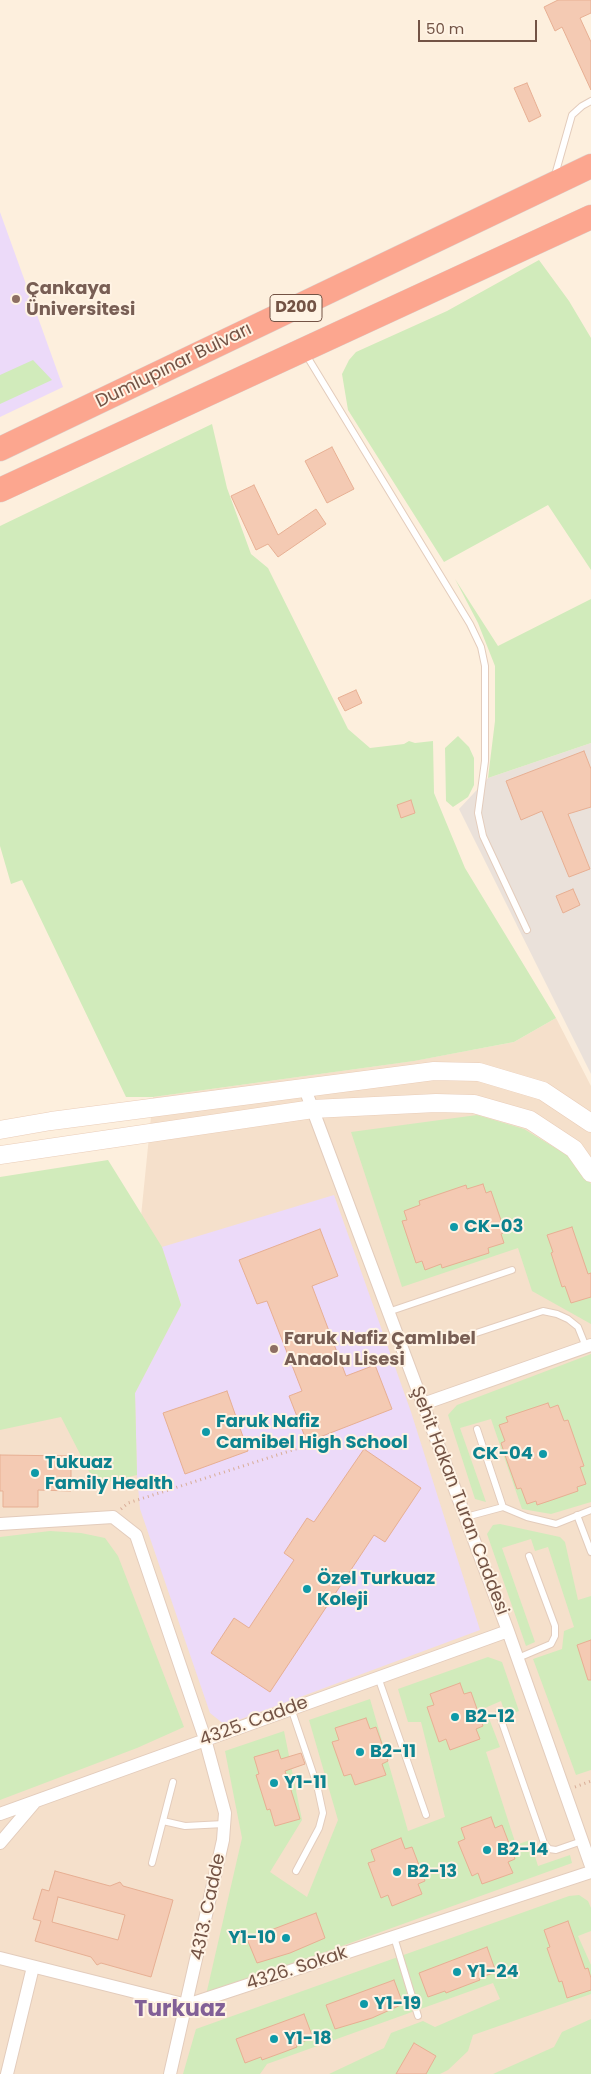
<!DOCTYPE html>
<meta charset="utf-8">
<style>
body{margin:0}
#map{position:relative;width:591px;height:2074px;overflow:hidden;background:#fdefdd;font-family:Poppins,sans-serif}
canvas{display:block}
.scale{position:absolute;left:418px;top:20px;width:119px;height:22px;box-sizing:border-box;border:2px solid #735345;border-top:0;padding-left:6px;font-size:15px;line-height:18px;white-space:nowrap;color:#735345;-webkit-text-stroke:4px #fff3e4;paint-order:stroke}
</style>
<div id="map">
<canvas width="591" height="2074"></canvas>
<div class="scale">50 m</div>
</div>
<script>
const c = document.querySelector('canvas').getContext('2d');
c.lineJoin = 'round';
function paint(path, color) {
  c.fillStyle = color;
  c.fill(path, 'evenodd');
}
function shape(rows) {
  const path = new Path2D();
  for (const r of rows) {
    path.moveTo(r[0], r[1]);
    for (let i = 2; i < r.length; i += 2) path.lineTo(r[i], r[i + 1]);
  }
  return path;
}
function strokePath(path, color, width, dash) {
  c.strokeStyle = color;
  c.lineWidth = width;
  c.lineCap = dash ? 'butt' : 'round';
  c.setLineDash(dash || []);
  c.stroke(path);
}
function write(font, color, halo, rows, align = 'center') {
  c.font = font + ' Poppins,sans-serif';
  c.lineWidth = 4;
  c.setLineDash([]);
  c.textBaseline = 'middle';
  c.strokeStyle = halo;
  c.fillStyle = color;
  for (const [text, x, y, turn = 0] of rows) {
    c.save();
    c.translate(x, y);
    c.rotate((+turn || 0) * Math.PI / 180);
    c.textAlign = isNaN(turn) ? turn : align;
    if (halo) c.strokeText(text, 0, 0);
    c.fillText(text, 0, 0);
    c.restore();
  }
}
paint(shape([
 [556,1018,591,1086,591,2074,0,2074,0,1419,122,1405,153,1097,413,1061,514,1042]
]), '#f5e0cb');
paint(shape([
 [591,743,591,1074,459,809,488,778]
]), '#eae1da');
paint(shape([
 [0,212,63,387,0,417],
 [334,1195,411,1412,480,1630,225,1725,210,1713,140,1509,137,1475,135,1393,181,1305,162,1247]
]), '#ecdaf9');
paint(shape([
 [539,260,569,301,591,338,591,570,548,505,444,562,348,410,342,374,349,360,356,352,447,311],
 [33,360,52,380,0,404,0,375],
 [212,424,227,488,251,554,268,568,348,729,370,748,404,744,409,741,415,743,433,741,434,793,465,868,556,1018,514,1042,414,1061,153,1097,126,1097,22,880,11,884,0,846,0,526],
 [455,579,498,646,591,599,591,743,488,778,495,721,495,666,478,623],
 [458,736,469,747,474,758,474,785,468,797,453,807,446,801,445,748],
 [477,1115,524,1129,570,1157,591,1184,591,1324,532,1291,518,1248,402,1287,351,1132],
 [108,1160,162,1247,181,1305,135,1393,137,1475,96,1485,61,1417,0,1430,0,1177],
 [591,1354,591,1502,551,1514,522,1509,491,1419,460,1428,486,1502,475,1499,448,1415,457,1405],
 [500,1524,560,1537,565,1542,578,1600,591,1596,591,1770,576,1775,533,1659,562,1649,564,1631,574,1627,548,1547,535,1551,531,1539,502,1548,535,1642,526,1646,487,1534,493,1525],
 [50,1531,81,1533,105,1538,118,1556,184,1727,137,1748,0,1800,0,1537],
 [488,1657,502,1662,519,1711,506,1716,501,1701,485,1708,500,1747,486,1752,516,1845,530,1840,538,1866,570,1855,572,1863,206,1995,242,1838,225,1751,284,1731,302,1820,270,1872,307,1897,338,1820,309,1720,370,1699,408,1831,445,1817,421,1722,408,1722,398,1689],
 [579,1895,588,1901,591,1908,591,1931,578,1936,591,1965,591,1994,473,2035,468,2051,448,2070,440,2074,329,2074,384,2048,391,2033,423,2021,435,2027,500,1999,493,1983,267,2064,260,2074,183,2074,196,2029,569,1896],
 [591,2019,591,2074,493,2074,554,2047,562,2032]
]), '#d1ebbb');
const building = shape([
 [558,0,591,0,591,13,580,18,591,42,591,90,562,27,555,31,544,7,558,0],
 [527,83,541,116,529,122,514,88,527,83],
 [332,447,354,489,327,503,305,461,332,447],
 [254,485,278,535,316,509,326,524,278,557,268,544,256,550,231,496,254,485],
 [356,690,362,703,345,711,338,698,356,690],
 [584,751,591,769,591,807,568,814,590,869,569,877,542,811,521,820,506,781,584,751],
 [411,800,415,813,401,818,397,805,411,800],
 [573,889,580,905,563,913,556,896,573,889],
 [483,1184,486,1193,491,1191,505,1232,501,1234,504,1243,488,1248,489,1253,442,1268,441,1264,425,1270,422,1261,416,1263,402,1221,407,1220,404,1211,420,1205,419,1201,466,1185,467,1189,483,1184],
 [572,1227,588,1274,591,1273,591,1297,571,1303,565,1286,562,1287,551,1253,553,1252,547,1235,572,1227],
 [320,1229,338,1276,312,1286,346,1376,375,1365,392,1409,307,1442,289,1396,302,1391,267,1301,257,1304,239,1260,320,1229],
 [227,1391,248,1451,185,1474,163,1413,227,1391],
 [548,1403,550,1408,558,1405,564,1421,568,1420,584,1466,580,1467,586,1484,577,1487,578,1491,552,1500,537,1505,536,1501,527,1504,521,1488,517,1489,507,1461,501,1443,505,1441,499,1425,508,1422,506,1417,548,1403],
 [364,1449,421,1488,385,1542,374,1535,270,1692,211,1653,234,1618,249,1628,294,1560,284,1553,307,1518,314,1522,364,1449],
 [0,1455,71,1456,71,1491,38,1490,38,1507,3,1507,3,1491,0,1491,0,1455],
 [591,1640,591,1680,588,1680,577,1645,591,1640],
 [460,1683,464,1694,471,1692,483,1726,476,1729,480,1739,450,1750,446,1739,439,1742,427,1707,434,1705,430,1694,460,1683],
 [366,1718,370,1729,376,1727,388,1761,382,1764,386,1775,355,1785,351,1774,344,1776,332,1742,339,1740,335,1728,366,1718],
 [278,1750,281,1759,301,1753,305,1764,285,1771,300,1819,275,1826,270,1809,267,1810,256,1775,259,1774,254,1757,278,1750],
 [491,1817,495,1828,502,1825,515,1859,508,1862,513,1873,482,1884,478,1873,472,1876,458,1842,465,1839,461,1828,491,1817],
 [401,1838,405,1849,412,1847,425,1881,418,1884,422,1894,392,1906,388,1895,381,1898,368,1863,375,1861,371,1850,401,1838],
 [55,1871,110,1886,120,1882,123,1886,173,1900,151,1977,101,1963,97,1965,91,1957,35,1941,41,1921,33,1919,42,1889,49,1891,55,1871],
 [58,1897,125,1915,118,1940,52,1922,58,1897],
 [316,1913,325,1938,290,1953,257,1963,247,1939,316,1913],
 [568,1921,585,1969,588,1968,591,1978,591,1990,567,1998,562,1981,559,1982,547,1948,550,1947,544,1930,568,1921],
 [487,1947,496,1972,479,1978,480,1980,446,1993,445,1991,428,1997,419,1973,487,1947],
 [394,1980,403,2004,372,2018,335,2029,326,2005,394,1980],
 [304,2014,313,2038,296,2044,297,2047,284,2052,262,2060,261,2057,245,2063,236,2039,304,2014],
 [414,2043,436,2056,426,2074,396,2074,414,2043]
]);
paint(building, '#f4cab3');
strokePath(building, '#e7af93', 1);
const lane = shape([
 [555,175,572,115,582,106,591,101],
 [305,353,470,624,481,647,485,666,485,761,478,813,483,836,527,930],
 [388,1312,512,1270],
 [452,1341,543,1311,557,1314,568,1319,578,1327,586,1347],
 [477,1429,503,1507,527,1517,556,1524,591,1510],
 [577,1515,591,1552],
 [466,1517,503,1507],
 [518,1658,551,1644,555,1636,555,1626,529,1556],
 [378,1677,426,1815],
 [291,1708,317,1785,323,1813,319,1828,296,1871],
 [499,1714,544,1843,549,1849,556,1850,582,1841],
 [163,1821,185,1826,224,1824],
 [152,1863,173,1782],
 [394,1937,418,2016]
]);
const street = shape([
 [305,1089,508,1631,591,1866],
 [423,1404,591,1345],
 [0,1524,113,1517,136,1535,205,1739,225,1813,223,1840,170,2074],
 [0,1814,508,1631],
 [0,1843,34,1803],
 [0,1958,187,2005,591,1872],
 [7,2074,33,1967]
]);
const secondary = shape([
 [0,1130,51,1121,434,1071,479,1072,543,1091,591,1123],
 [0,1155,313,1109,436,1103,474,1104,530,1120,574,1149,591,1173]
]);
const highway = shape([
 [0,449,591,166],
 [0,490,591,217]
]);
strokePath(lane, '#e3ccbc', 8);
strokePath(street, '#e3ccbc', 14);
strokePath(secondary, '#e9cdb9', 19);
strokePath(highway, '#dbd2cf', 25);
strokePath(shape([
 [121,1509,128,1503,302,1447],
 [575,1787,591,1781]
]), '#d8ad97', 3, [1, 4]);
strokePath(lane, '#fff', 6);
strokePath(street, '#fff', 12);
strokePath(secondary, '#fff', 18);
strokePath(highway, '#fca68f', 24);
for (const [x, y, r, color] of [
 [16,299,5,"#8d6e63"],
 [454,1227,5,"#0f9aa8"],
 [274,1349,5,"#8d6e63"],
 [206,1432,5,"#0f9aa8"],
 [543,1454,5,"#0f9aa8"],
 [35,1473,5,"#0f9aa8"],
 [307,1589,5,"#0f9aa8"],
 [455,1717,5,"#0f9aa8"],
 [360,1752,5,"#0f9aa8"],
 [274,1783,5,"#0f9aa8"],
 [487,1850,5,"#0f9aa8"],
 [397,1872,5,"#0f9aa8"],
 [286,1938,5,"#0f9aa8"],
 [457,1972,5,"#0f9aa8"],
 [364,2004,5,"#0f9aa8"],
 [274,2039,5,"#0f9aa8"]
]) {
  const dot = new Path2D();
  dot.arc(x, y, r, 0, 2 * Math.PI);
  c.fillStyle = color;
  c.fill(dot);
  strokePath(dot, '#fff3e4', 2);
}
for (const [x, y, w] of [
 [296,308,52]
]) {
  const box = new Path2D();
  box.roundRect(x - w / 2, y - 13.5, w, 27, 4);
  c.fillStyle = '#fff3e4';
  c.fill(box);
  strokePath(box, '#735345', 1);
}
write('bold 16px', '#735345', null, [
 ["D200",296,308]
]);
write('bold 18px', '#785e54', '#fff3e4', [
 ["Çankaya",26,289],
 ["Üniversitesi",26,310],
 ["Faruk Nafiz Çamlıbel",284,1339],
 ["Anaolu Lisesi",284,1360]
], 'left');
write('18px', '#735345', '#fff3e4', [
 ["Dumlupınar Bulvarı",174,366,-26],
 ["Şehit Hakan Turan Caddesi",459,1501,69],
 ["4325. Cadde",254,1722,-20],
 ["4313. Cadde",209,1907,-78],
 ["4326. Sokak",297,1969,-18]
]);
write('bold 18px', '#0d838f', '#fff3e4', [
 ["CK-03",464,1227],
 ["Faruk Nafiz",216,1422],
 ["Camibel High School",216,1443],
 ["CK-04",533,1454,"right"],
 ["Tukuaz",45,1463],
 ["Family Health",45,1484],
 ["Özel Turkuaz",317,1579],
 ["Koleji",317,1600],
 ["B2-12",465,1717],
 ["B2-11",370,1752],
 ["Y1-11",284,1783],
 ["B2-14",497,1850],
 ["B2-13",407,1872],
 ["Y1-10",276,1938,"right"],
 ["Y1-24",467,1972],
 ["Y1-19",374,2004],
 ["Y1-18",284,2039]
], 'left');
write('bold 22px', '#826097', '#fff3e4', [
 ["Turkuaz",180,2010]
]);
</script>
